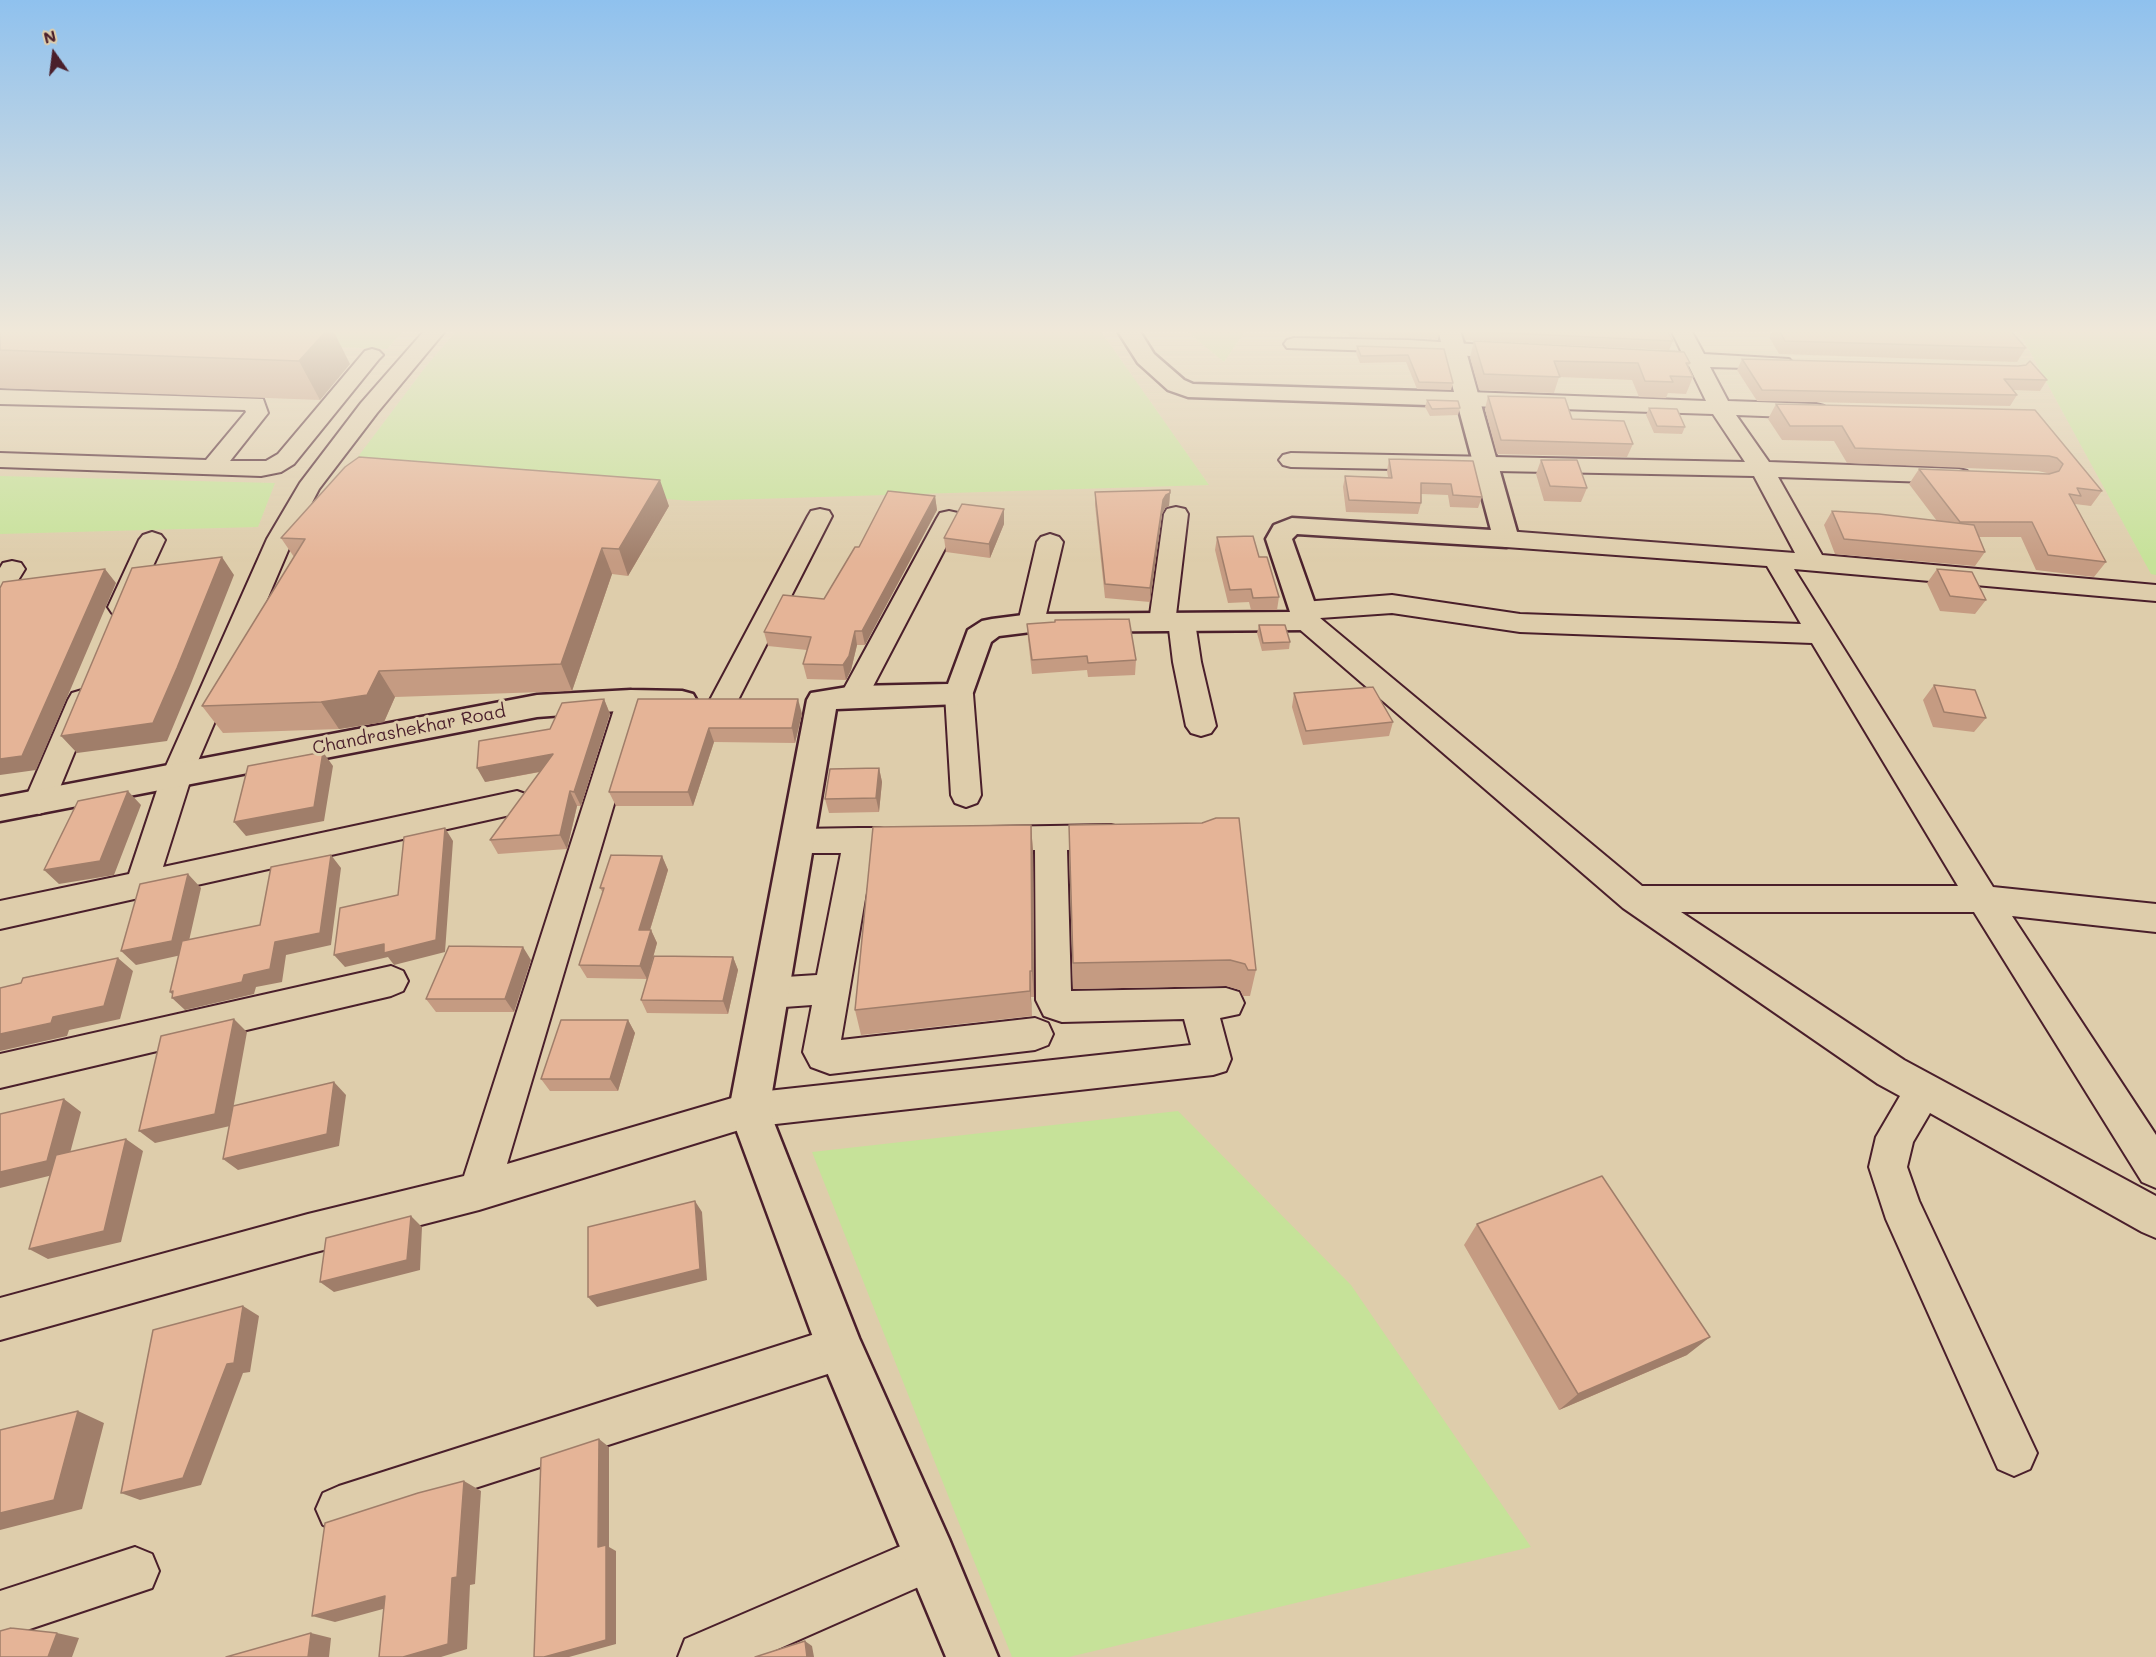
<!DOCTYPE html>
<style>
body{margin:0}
#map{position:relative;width:2156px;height:1657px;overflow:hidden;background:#decdab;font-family:Mali,sans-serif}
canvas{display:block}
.north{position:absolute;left:24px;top:24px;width:60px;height:60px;-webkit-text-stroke:4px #decdab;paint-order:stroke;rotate:346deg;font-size:16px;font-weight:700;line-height:24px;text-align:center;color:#4a1f2b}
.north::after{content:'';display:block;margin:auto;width:21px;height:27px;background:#4a1f2b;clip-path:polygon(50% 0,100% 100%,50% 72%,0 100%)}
</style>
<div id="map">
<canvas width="2156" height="1657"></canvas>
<div class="north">N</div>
</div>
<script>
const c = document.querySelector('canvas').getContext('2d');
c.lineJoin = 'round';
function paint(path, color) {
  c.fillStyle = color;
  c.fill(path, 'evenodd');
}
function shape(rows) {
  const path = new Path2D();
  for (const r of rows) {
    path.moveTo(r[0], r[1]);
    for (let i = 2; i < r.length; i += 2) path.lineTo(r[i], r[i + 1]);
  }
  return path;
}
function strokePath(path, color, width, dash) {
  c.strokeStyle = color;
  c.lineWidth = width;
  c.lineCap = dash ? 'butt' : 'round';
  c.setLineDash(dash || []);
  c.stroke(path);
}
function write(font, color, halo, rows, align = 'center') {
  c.font = font + ' Mali,sans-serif';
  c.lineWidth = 6;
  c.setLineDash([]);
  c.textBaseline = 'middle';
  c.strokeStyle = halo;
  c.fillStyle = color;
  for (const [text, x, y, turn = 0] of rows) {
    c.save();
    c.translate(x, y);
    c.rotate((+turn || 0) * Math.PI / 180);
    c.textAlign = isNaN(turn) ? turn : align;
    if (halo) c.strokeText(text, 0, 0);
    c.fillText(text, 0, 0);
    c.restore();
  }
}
paint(shape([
 [0,330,404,330,387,349,0,334],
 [457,330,1100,330,1209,485,692,501,345,474,427,365],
 [1185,330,1246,330,1224,362],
 [2018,330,2156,330,2156,575,2151,574],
 [0,476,275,483,258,527,0,534],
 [1178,1111,1351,1285,1531,1547,1069,1657,1012,1657,812,1152]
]), '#c6e299');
const street = shape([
 [425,330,446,330,377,413,319,489,293,539,192,775,163,867,517,791,528,795,532,803,528,811,0,929,0,901,129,874,162,775,267,539,300,483,361,403,425,330],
 [1671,330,1691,330,1704,354,1789,359,1793,363,1789,367,1782,369,1710,367,1728,401,1816,404,1824,406,1827,411,1824,416,1816,418,1736,415,1769,462,1959,469,1967,471,1971,476,1967,481,1959,483,1778,477,1822,555,2156,585,2156,601,1794,569,1993,887,2156,904,2156,932,2012,916,2156,1135,2156,1188,2142,1182,1974,912,1681,912,1904,1060,2156,1196,2156,1238,2142,1232,1930,1113,1913,1142,1907,1167,1919,1201,2037,1453,2030,1469,2014,1476,1998,1469,1886,1219,1869,1167,1876,1137,1900,1096,1878,1084,1623,908,1297,627,1294,621,1296,618,1290,611,1294,605,1303,602,1392,595,1520,614,1801,624,1767,566,1506,547,1497,544,1493,539,1497,534,1506,531,1795,553,1754,476,1291,467,1283,465,1279,460,1283,455,1291,453,1745,462,1713,414,1469,406,1461,404,1458,399,1461,394,1469,392,1706,401,1689,366,1646,364,1639,362,1635,358,1639,354,1646,352,1682,353,1671,330],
 [1392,613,1520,632,1812,643,1958,886,1642,886,1320,618,1392,613],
 [1294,338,1409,340,1516,347,1523,349,1526,353,1523,357,1516,359,1409,352,1287,348,1284,344,1287,340,1294,338],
 [372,349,379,351,383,355,379,359,294,464,281,472,261,476,0,467,0,453,206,460,246,412,245,410,0,404,0,390,263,399,268,413,230,461,266,461,278,454,365,351,372,349],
 [1176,507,1185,509,1188,514,1176,615,1182,613,1192,616,1195,622,1201,662,1216,726,1211,733,1201,736,1191,733,1186,726,1173,662,1169,629,1162,631,1152,628,1149,622,1164,514,1167,509,1176,507],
 [820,509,829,511,832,516,738,700,734,707,724,710,714,707,710,700,808,516,811,511,820,509],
 [949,511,958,513,961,518,868,696,864,703,854,706,844,703,840,696,937,518,940,513,949,511],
 [152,532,161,535,165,540,134,607,130,613,121,616,112,613,108,607,139,540,143,535,152,532],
 [1050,534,1059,537,1063,542,1044,623,1041,629,1031,632,1021,629,1018,623,1037,542,1041,537,1050,534],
 [12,561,21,563,25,569,9,595,0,597,0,568,3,563,12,561],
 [959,684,969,687,973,694,981,795,977,803,966,807,955,803,951,795,945,694,949,687,959,684],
 [82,690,92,693,96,700,54,802,50,810,39,814,28,810,24,802,68,700,72,693,82,690],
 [631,690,641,693,645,700,507,1164,749,1093,1191,1045,1184,1019,1062,1022,1044,1016,1036,1000,1035,850,990,851,979,848,974,839,979,830,990,827,1111,825,1122,828,1127,837,1122,846,1111,849,1067,850,1071,991,1226,988,1239,992,1244,1003,1239,1014,1220,1018,1231,1059,1226,1071,1213,1075,749,1127,479,1210,308,1254,0,1340,0,1298,308,1214,464,1176,617,700,621,693,631,690],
 [859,828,880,828,891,831,896,840,891,849,873,852,841,1040,1035,1018,1048,1023,1053,1034,1048,1045,1035,1050,830,1074,811,1067,803,1052,812,1005,770,1008,758,1004,752,993,758,982,770,978,817,975,841,853,797,853,786,850,781,841,786,832,797,829,859,828],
 [391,966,403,971,408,981,403,991,391,996,0,1088,0,1054,391,966],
 [840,1326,855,1333,862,1348,855,1363,840,1370,339,1532,323,1525,316,1509,323,1493,339,1486,840,1326],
 [931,1533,948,1540,955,1557,948,1574,760,1657,678,1657,685,1639,931,1533],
 [135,1547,152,1554,159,1571,152,1588,0,1639,0,1591,135,1547]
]);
const secondary = shape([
 [1117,330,1139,330,1154,354,1184,380,1193,384,1454,392,1438,330,1460,330,1519,539,1515,545,1506,547,1297,534,1292,539,1321,621,1317,628,1307,630,1031,632,999,636,991,642,970,701,959,704,836,709,769,1110,859,1338,949,1539,998,1657,946,1657,817,1348,729,1110,807,700,811,693,854,686,948,684,968,630,982,621,992,619,1031,614,1290,612,1266,539,1274,525,1292,518,1491,530,1458,406,1188,397,1168,390,1138,363,1117,330],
 [631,690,682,691,693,694,697,701,693,708,682,711,631,710,537,717,0,821,0,797,537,695,631,690]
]);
strokePath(street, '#4a1f2b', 4);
strokePath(secondary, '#4a1f2b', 5);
paint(street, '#decdab');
paint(secondary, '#decdab');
paint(shape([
 [0,330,350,364,320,400,0,388],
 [1342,330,1440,330,1438,339,1350,337,1348,333,1342,333],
 [1464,330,1667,330,1673,341,1669,350,1465,340,1463,333],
 [1773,330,2010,330,2026,348,2017,362,1779,354,1769,337],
 [1474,341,1690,363,1688,368,1693,377,1686,394,1668,393,1666,398,1639,397,1632,380,1559,377,1554,393,1479,390,1470,357],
 [1357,346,1444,349,1453,383,1451,390,1417,389,1406,362,1360,363,1356,353],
 [1742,359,2047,380,2040,391,2013,390,2017,395,2010,406,1757,401,1737,370],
 [1488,396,1572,419,1633,444,1627,457,1497,454,1485,409],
 [1427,400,1460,408,1458,415,1430,416,1425,407],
 [1776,404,2035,410,2102,491,2091,506,2075,504,2106,562,2094,577,2036,570,2021,537,1979,537,1985,552,1975,566,1835,554,1824,525,1832,511,1937,521,1909,484,1919,469,2048,474,2047,473,2038,471,1847,463,1834,441,1782,440,1768,419],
 [1649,408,1685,427,1682,434,1654,433,1646,415],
 [1389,459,1482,497,1478,508,1450,507,1448,495,1421,494,1421,503,1418,514,1346,512,1343,487,1345,476,1388,477,1387,471],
 [1541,460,1587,488,1581,502,1544,501,1536,474],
 [1095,492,1170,493,1169,506,1165,508,1162,514,1150,602,1105,598,1095,505],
 [935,496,937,510,865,645,857,645,851,670,846,680,807,679,803,664,807,650,768,646,764,632,824,599,859,547],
 [669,506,628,576,612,574,572,691,395,697,384,722,339,729,223,733,202,706,294,557,281,538],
 [1004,509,1004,524,990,558,946,552,944,538],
 [1217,537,1259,557,1279,597,1277,610,1251,610,1249,602,1228,603,1215,550],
 [1937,569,1986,600,1975,614,1940,611,1927,583],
 [1027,624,1136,660,1135,675,1088,677,1087,670,1032,674,1028,639],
 [1259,625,1290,642,1289,649,1262,651,1257,633],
 [1934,685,1986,718,1974,732,1933,727,1923,700],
 [1294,693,1393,722,1389,736,1303,745,1292,707],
 [604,699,610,714,581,806,577,806,567,849,498,854,490,840,540,772,485,782,550,729],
 [638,699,802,714,795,743,714,742,693,806,616,806,609,792],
 [879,768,882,782,879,812,829,813,825,799],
 [1031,825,1033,852,1034,997,1031,997,1032,1016,861,1035,855,1010],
 [1069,825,1256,970,1250,996,1243,996,1240,990,1226,986,1073,989],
 [662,856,668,870,650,930,651,930,657,943,647,979,587,978,579,965,603,893,600,888],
 [733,957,738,970,728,1014,647,1013,641,1000],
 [531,960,514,1012,436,1012,426,999],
 [628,1020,635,1033,618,1091,550,1091,541,1079],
 [1477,1224,1687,1355,1559,1410,1464,1245]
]), '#c59b82');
paint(shape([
 [327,330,333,330,350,364,320,400,299,361],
 [660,480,669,506,628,576,619,549],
 [1170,493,1169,506,1165,508,1162,514,1150,602,1150,588,1163,500,1166,495],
 [935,496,937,510,865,645,862,631],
 [1004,509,1004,524,990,558,989,544],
 [602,548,612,574,572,691,561,664],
 [222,557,234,575,190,686,167,741,77,753,61,736],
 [105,569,116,583,36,770,0,775,0,759],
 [855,631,857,645,851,670,846,680,843,665],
 [379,671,395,697,384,722,339,729,321,702],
 [604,699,610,714,581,806,574,792],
 [798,699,802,714,795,743,792,728],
 [709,728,714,742,693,806,688,792],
 [323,752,333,766,324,821,246,836,234,822],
 [553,754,560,768,485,782,477,768],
 [879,768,882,782,879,812,876,798],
 [128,791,141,805,114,875,59,884,44,870],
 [570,791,577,806,567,849,560,835],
 [1031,825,1033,852,1034,997,1032,971],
 [445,828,453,841,445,952,394,965,388,957,345,967,334,955,384,944],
 [331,855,341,868,331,945,286,955,282,982,256,987,254,994,185,1010,172,998,175,997,170,992,244,975,275,942],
 [662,856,668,870,646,943,639,930],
 [188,874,201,888,186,954,136,965,121,951],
 [651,930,657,943,647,979,640,966],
 [523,947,531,960,514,1012,505,999],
 [733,957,738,970,728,1014,723,1001],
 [118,958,133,971,120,1019,69,1030,67,1036,0,1051,0,1034,53,1017],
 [1030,971,1031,997,1032,1016,1030,991],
 [234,1019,247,1032,230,1126,155,1143,139,1131],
 [628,1020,635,1033,618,1091,610,1079],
 [334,1082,346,1095,339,1146,238,1170,223,1159],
 [64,1099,81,1112,65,1172,0,1188,0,1172],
 [126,1139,143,1151,121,1242,48,1259,29,1249],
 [695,1201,702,1212,707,1280,597,1307,588,1297],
 [411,1216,422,1227,420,1270,334,1292,320,1282],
 [243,1306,259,1316,250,1372,243,1373,201,1485,140,1500,121,1493],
 [1710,1337,1687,1355,1559,1410,1578,1394],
 [78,1411,104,1423,82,1509,0,1530,0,1513],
 [599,1439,609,1447,609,1547,616,1551,616,1644,569,1657,544,1657,598,1547],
 [464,1481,481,1491,475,1584,470,1585,467,1649,441,1657,403,1657,452,1578],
 [385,1596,405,1603,335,1622,312,1616],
 [57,1633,79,1638,72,1657,48,1657],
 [311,1633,331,1638,329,1657,308,1657],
 [805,1641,812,1646,814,1657,807,1657]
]), '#a07e6a');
const building = shape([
 [0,330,327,330,299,361,0,350,0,330],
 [1467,330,1667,330,1673,341,1468,331,1467,330],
 [1779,330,1958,331,1957,330,2010,330,2026,348,1785,341,1779,330],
 [1474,341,1684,352,1690,363,1686,363,1693,377,1670,376,1673,382,1645,381,1638,363,1554,361,1560,377,1484,374,1474,341],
 [1357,346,1444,349,1453,383,1419,382,1408,355,1361,356,1357,346],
 [1742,359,2018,366,2026,365,2030,361,2047,380,2004,379,2017,395,1762,390,1742,359],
 [1488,396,1565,398,1572,419,1624,421,1633,444,1501,440,1488,396],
 [1427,400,1458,401,1460,408,1432,409,1427,400],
 [1776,404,2035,410,2102,491,2077,488,2081,496,2069,494,2106,562,2048,555,2032,522,1960,522,1919,469,2049,474,2059,471,2063,464,2057,458,2049,456,1855,448,1842,426,1790,426,1776,404],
 [1649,408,1677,409,1685,427,1657,426,1649,408],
 [359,457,660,480,619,549,602,548,561,664,379,671,367,695,321,702,202,706,305,539,281,538,345,467,359,457],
 [1389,459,1473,461,1482,497,1453,495,1451,484,1421,483,1421,503,1349,500,1345,476,1392,478,1389,459],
 [1541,460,1577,460,1587,488,1550,486,1541,460],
 [1170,490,1170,493,1166,495,1163,500,1150,588,1105,584,1095,492,1170,490],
 [888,491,935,496,862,631,855,631,849,656,843,665,803,664,811,637,764,632,783,595,824,599,855,547,859,547,888,491],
 [962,504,1004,509,989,544,944,538,962,504],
 [1832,511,1879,514,1974,525,1985,552,1844,539,1832,511],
 [1253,536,1259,557,1267,557,1279,597,1253,598,1251,589,1230,590,1217,537,1253,536],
 [222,557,177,668,153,723,61,736,132,568,222,557],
 [105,569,22,756,0,759,0,588,3,582,105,569],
 [1937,569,1972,572,1986,600,1950,596,1937,569],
 [1129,619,1136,660,1088,663,1087,656,1032,660,1027,624,1055,622,1055,620,1129,619],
 [1259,625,1285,625,1290,642,1263,643,1259,625],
 [1934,685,1975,690,1986,718,1944,712,1934,685],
 [1373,687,1393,722,1306,731,1294,693,1373,687],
 [604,699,574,792,570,791,560,835,490,840,553,754,477,768,479,741,550,729,562,703,604,699],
 [638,699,798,699,792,728,709,728,688,792,609,792,638,699],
 [323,752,314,807,234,822,248,766,323,752],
 [879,768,876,798,825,799,830,769,879,768],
 [128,791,100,861,44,870,78,801,128,791],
 [1216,818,1239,818,1256,970,1248,970,1245,964,1230,960,1073,963,1069,825,1202,823,1216,818],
 [1031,825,1032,971,1030,971,1030,991,855,1010,873,827,1031,825],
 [445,828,436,940,384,953,384,944,334,955,340,908,398,895,404,837,445,828],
 [331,855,320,933,275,942,270,969,244,975,242,982,172,998,173,991,170,992,182,941,260,925,271,867,331,855],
 [611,855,662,856,639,930,651,930,640,966,579,965,604,888,600,888,611,855],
 [188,874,172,941,121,951,140,884,188,874],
 [449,946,523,947,505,999,426,999,449,946],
 [654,956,733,957,723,1001,641,1000,654,956],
 [118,958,104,1006,53,1017,51,1023,0,1034,0,988,21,983,23,978,118,958],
 [234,1019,215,1114,139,1131,161,1036,234,1019],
 [561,1020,628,1020,610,1079,541,1079,561,1020],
 [334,1082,327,1134,223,1159,233,1106,334,1082],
 [64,1099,47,1161,0,1172,0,1114,64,1099],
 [126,1139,104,1231,29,1249,56,1155,126,1139],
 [1602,1176,1710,1337,1578,1394,1477,1224,1602,1176],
 [695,1201,700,1269,588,1297,588,1227,695,1201],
 [411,1216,407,1260,320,1282,326,1238,411,1216],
 [243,1306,234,1363,227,1364,183,1478,121,1493,153,1330,243,1306],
 [78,1411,54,1500,0,1513,0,1430,78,1411],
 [599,1439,598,1547,606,1545,606,1640,544,1657,534,1657,541,1458,599,1439],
 [464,1481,457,1577,452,1578,448,1644,403,1657,379,1657,385,1596,312,1616,325,1523,418,1493,464,1481],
 [11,1628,57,1633,48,1657,0,1657,0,1631,11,1628],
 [311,1633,308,1657,226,1657,311,1633],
 [805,1641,807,1657,755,1657,805,1641]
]);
paint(building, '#e5b497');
strokePath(building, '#a07e6a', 1.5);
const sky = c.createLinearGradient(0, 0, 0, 562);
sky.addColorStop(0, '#8fc1ee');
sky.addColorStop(0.59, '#f0e8d9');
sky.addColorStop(1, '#f0e8d900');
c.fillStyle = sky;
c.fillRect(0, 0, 2156, 562);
write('18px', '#4a1f2b', '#decdab', [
 ["Chandrashekhar Road",409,730,-11]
]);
</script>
